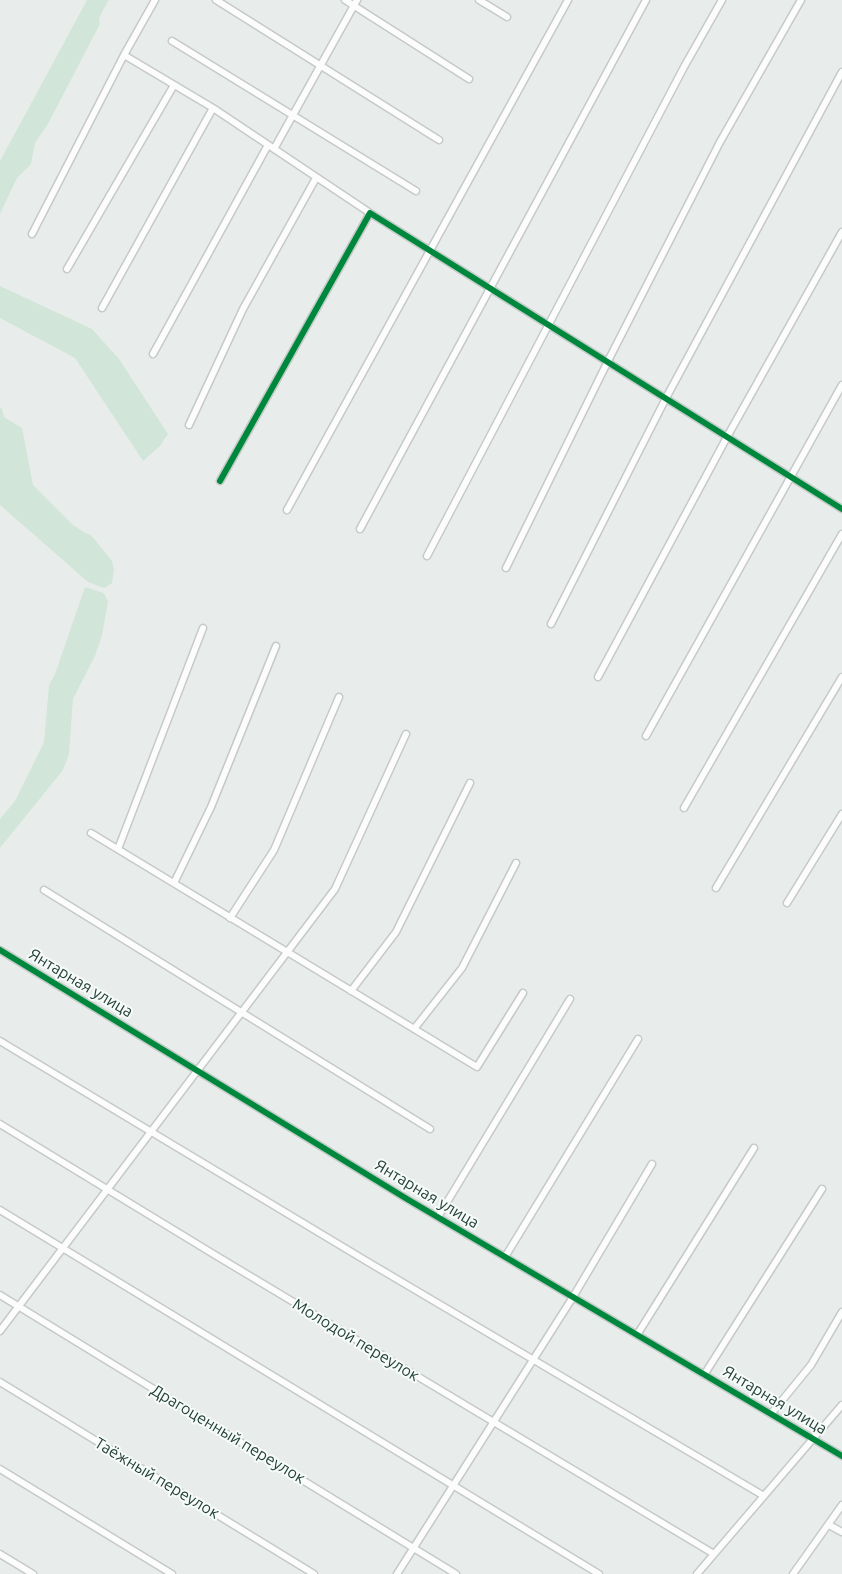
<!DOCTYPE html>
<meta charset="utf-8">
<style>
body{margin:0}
canvas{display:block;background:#e8edeb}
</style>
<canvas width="842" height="1574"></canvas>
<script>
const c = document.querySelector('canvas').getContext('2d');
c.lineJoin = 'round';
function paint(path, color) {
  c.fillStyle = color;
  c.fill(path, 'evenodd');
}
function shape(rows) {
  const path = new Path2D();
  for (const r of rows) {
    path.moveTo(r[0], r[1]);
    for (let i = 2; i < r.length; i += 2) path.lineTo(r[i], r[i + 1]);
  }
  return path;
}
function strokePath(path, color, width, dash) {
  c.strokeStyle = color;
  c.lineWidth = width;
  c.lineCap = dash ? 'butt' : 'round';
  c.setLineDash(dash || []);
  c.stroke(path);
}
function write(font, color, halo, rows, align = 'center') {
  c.font = font + ' Ubuntu,sans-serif';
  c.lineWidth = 4;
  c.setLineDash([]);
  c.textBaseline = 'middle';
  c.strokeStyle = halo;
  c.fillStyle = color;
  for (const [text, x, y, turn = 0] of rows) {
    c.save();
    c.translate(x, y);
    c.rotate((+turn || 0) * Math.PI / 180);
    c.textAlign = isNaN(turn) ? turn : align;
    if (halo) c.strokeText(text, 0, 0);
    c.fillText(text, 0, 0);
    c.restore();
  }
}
paint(shape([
 [87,0,110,0,108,1,99,18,100,24,48,124,35,143,31,164,17,178,0,214,0,161],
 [0,286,92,329,119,359,168,434,160,446,143,461,75,358,0,318],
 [0,408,2,409,4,417,22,428,33,485,73,525,85,533,91,535,112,561,114,570,112,583,104,588,88,582,0,505],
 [85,587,104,593,108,602,102,635,95,656,73,699,69,754,63,770,0,848,0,819,15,801,44,742,49,685,55,674]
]), '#d1e6d8');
const minor = shape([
 [155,0,124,55,213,108,370,213],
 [216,0,439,140],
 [345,0,469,79],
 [479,0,507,17],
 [172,41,416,191],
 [274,149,357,0],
 [32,234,124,55],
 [67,269,174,85],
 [102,308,213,108],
 [153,354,268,145],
 [189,425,243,309,316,178],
 [220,481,370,213,842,509],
 [287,510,568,0],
 [360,529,646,0],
 [427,556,684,67,722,0],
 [506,568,608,361,720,142,801,0],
 [551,624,666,398,842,72],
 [598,677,727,437,842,232],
 [646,736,842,385],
 [684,808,842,534],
 [91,833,477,1067,523,993],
 [118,849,203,628],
 [174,883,211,807,276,646],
 [716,888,842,677],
 [44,890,430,1129],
 [787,903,842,814],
 [230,918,274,850,339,697],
 [0,950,407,1199,842,1456],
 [351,991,396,932,470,783],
 [414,1029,462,968,516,863],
 [0,1041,368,1262,764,1496],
 [0,1124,215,1255,714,1554],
 [0,1210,599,1574],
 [438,1217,570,999],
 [505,1257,638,1039],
 [0,1295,456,1574],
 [0,1331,335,889,406,734],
 [637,1335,754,1148],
 [704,1375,822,1189],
 [0,1382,314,1574],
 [771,1414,811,1365,842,1312],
 [0,1469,172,1574],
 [829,1525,842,1532],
 [0,1554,33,1574],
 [397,1574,573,1297,652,1164],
 [697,1574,842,1405],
 [793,1574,842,1505]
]);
strokePath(minor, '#c5cac8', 9);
strokePath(minor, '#fcfcfc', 6);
strokePath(shape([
 [220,481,370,213,842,509],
 [0,950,407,1199,842,1456]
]), '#00873e', 6);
write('16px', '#24423a', '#f7fbf9', [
 ["Янтарная улица",81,983,31],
 ["Янтарная улица",427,1194,31],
 ["Молодой переулок",356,1340,31],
 ["Янтарная улица",775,1400,31],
 ["Драгоценный переулок",228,1434,31],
 ["Таёжный переулок",157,1478,31]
]);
</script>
